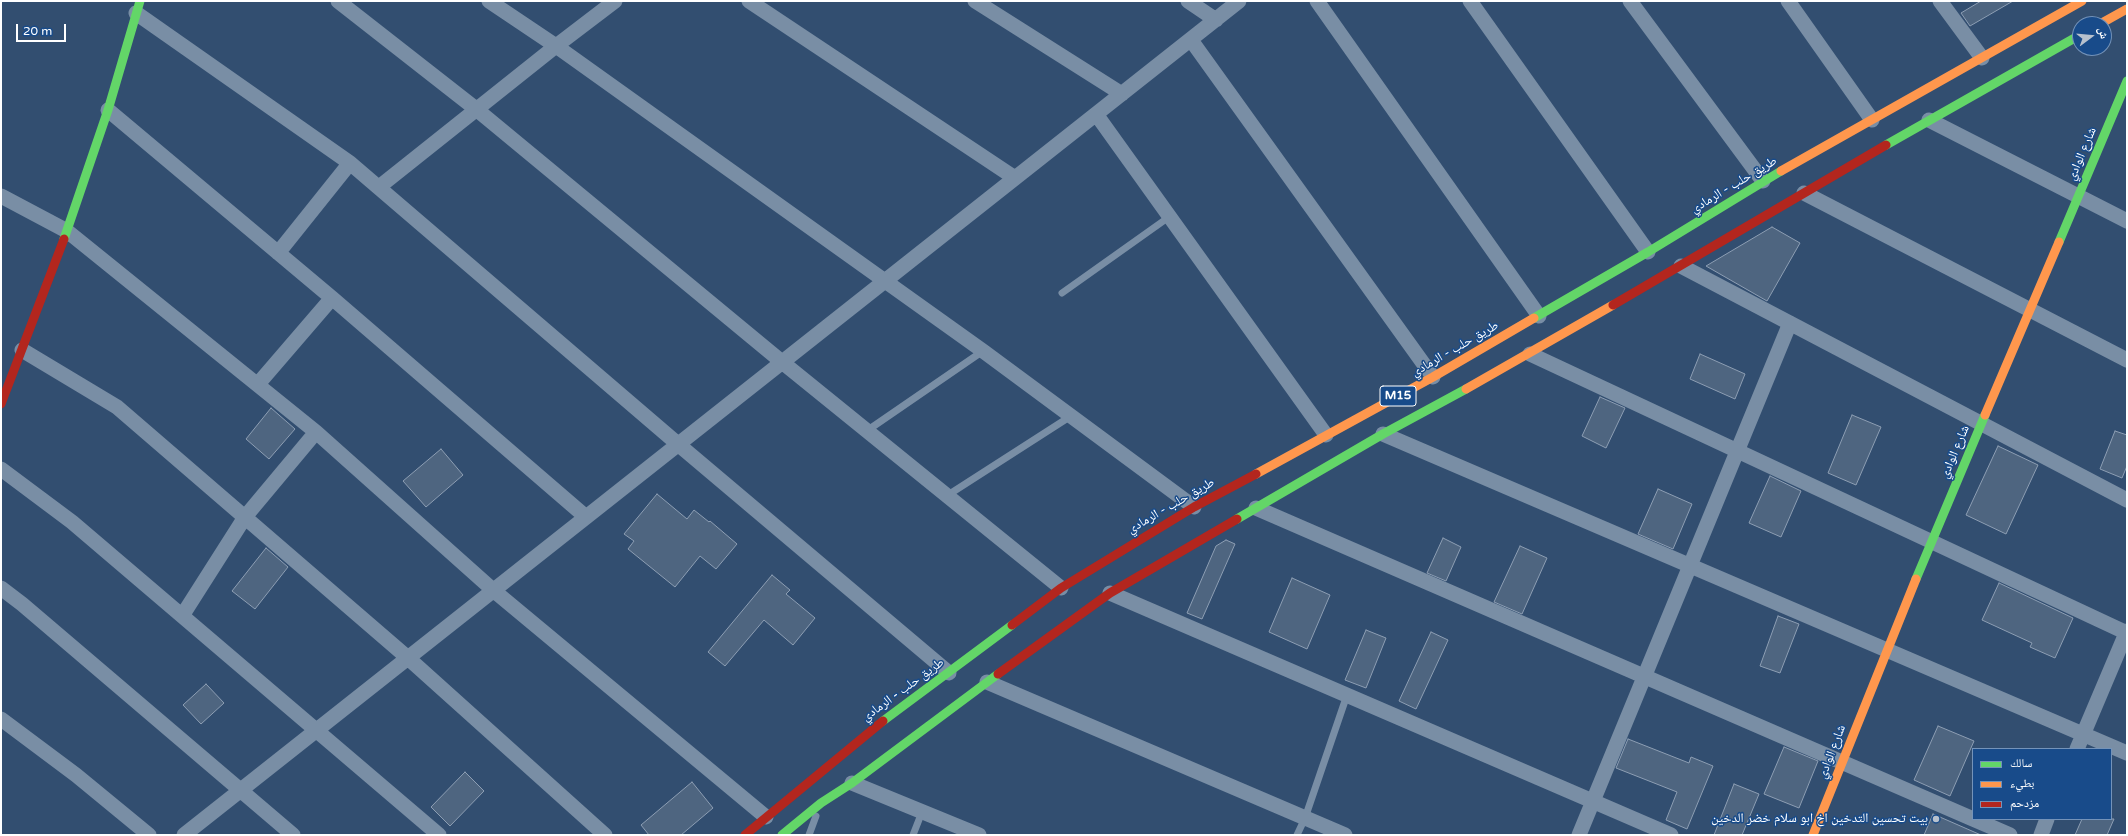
<!DOCTYPE html>
<meta charset="utf-8">
<style>
body{margin:0}
#map{position:relative;width:2128px;height:836px;overflow:hidden;background:#324e70;font-family:"Varela Round","Noto Naskh Arabic",sans-serif}
canvas{display:block}
.frame{position:absolute;inset:0;border:2px solid #fff;pointer-events:none}
.legend{position:absolute;left:1972px;top:748px;width:140px;height:72px;box-sizing:border-box;background:#184b8a;border:1px solid #7493b9;margin:0;padding:5px 7px;list-style:none;font-size:12px;color:#fff}
.legend li{display:flex;align-items:center;gap:8px;height:20px}
.legend b{width:20px;border:1px solid #7493b9}
.north{position:absolute;left:2072px;top:16px;width:40px;height:40px;box-sizing:border-box;background:#184b8a;border:1px solid #7493b9;border-radius:50%;rotate:74deg;font-size:11px;font-weight:700;line-height:16px;text-align:center;color:#fff}
.north::after{content:'';display:block;margin:auto;width:14px;height:18px;background:#b7c1cd;clip-path:polygon(50% 0,100% 100%,50% 72%,0 100%)}
.scale{position:absolute;left:16px;top:24px;width:50px;height:18px;box-sizing:border-box;border:2px solid #fff;border-top:0;padding-left:5px;font-size:12px;line-height:14px;white-space:nowrap;color:#fff;-webkit-text-stroke:3px #184b8a;paint-order:stroke}
</style>
<div id="map">
<canvas width="2128" height="836"></canvas>
<div class="frame"></div>
<ul class="legend">
<li><b style="height:5px;background:#63d668"></b>سالك</li>
<li><b style="height:5px;background:#ff974d"></b>بطيء</li>
<li><b style="height:5px;background:#b3261e"></b>مزدحم</li>
</ul>
<div class="north">ش</div>
<div class="scale">20 m</div>
</div>
<script>
const c = document.querySelector('canvas').getContext('2d');
c.lineJoin = 'round';
function paint(path, color) {
  c.fillStyle = color;
  c.fill(path, 'evenodd');
}
function shape(rows) {
  const path = new Path2D();
  for (const r of rows) {
    path.moveTo(r[0], r[1]);
    for (let i = 2; i < r.length; i += 2) path.lineTo(r[i], r[i + 1]);
  }
  return path;
}
function strokePath(path, color, width, dash) {
  c.strokeStyle = color;
  c.lineWidth = width;
  c.lineCap = dash ? 'butt' : 'round';
  c.setLineDash(dash || []);
  c.stroke(path);
}
function write(font, color, halo, rows, align = 'center') {
  c.font = font + ' "Varela Round","Noto Naskh Arabic",sans-serif';
  c.lineWidth = 3;
  c.setLineDash([]);
  c.textBaseline = 'middle';
  c.strokeStyle = halo;
  c.fillStyle = color;
  for (const [text, x, y, turn = 0] of rows) {
    c.save();
    c.translate(x, y);
    c.rotate((+turn || 0) * Math.PI / 180);
    c.textAlign = isNaN(turn) ? turn : align;
    if (halo) c.strokeText(text, 0, 0);
    c.fillText(text, 0, 0);
    c.restore();
  }
}
const building = shape([
 [1981,1,2013,1,1970,26,1961,13,1981,1],
 [1772,227,1800,243,1767,301,1706,266,1772,227],
 [1700,354,1745,374,1735,399,1690,379,1700,354],
 [1600,397,1625,408,1606,448,1582,436,1600,397],
 [271,408,295,429,269,459,246,439,271,408],
 [1852,415,1881,427,1856,485,1828,473,1852,415],
 [2115,431,2127,435,2127,466,2122,478,2100,469,2115,431],
 [1998,446,2038,465,2006,534,1966,515,1998,446],
 [441,449,463,475,426,507,403,481,441,449],
 [1770,476,1801,491,1781,537,1749,523,1770,476],
 [1658,489,1692,504,1673,549,1638,534,1658,489],
 [657,494,687,519,694,510,709,522,710,521,737,544,716,569,700,556,675,587,628,549,634,541,624,534,657,494],
 [1443,538,1461,547,1446,581,1427,573,1443,538],
 [1226,540,1235,544,1202,619,1187,613,1216,546,1226,540],
 [1520,546,1547,558,1522,614,1494,602,1520,546],
 [266,548,288,567,255,609,232,591,266,548],
 [772,575,790,590,786,594,815,618,793,645,764,620,725,666,708,652,772,575],
 [1292,578,1330,595,1307,649,1269,632,1292,578],
 [1999,583,2073,618,2055,658,2030,647,2032,643,1982,620,1999,583],
 [1778,616,1799,624,1780,673,1760,666,1778,616],
 [1366,630,1386,638,1366,688,1345,680,1366,630],
 [1431,632,1448,640,1416,709,1399,701,1431,632],
 [206,684,224,703,201,724,183,705,206,684],
 [1938,726,1974,741,1950,796,1914,780,1938,726],
 [1628,739,1689,763,1691,757,1713,766,1687,829,1666,820,1677,792,1616,768,1628,739],
 [1784,747,1818,761,1799,808,1764,794,1784,747],
 [465,772,484,791,450,826,431,807,465,772],
 [692,782,713,808,681,835,649,835,641,825,692,782],
 [1734,784,1759,794,1742,835,1714,835,1734,784],
 [1933,814,1981,835,1924,835,1933,814],
 [2082,819,2114,819,2107,835,2075,835,2082,819]
]);
paint(building, '#4e6580');
strokePath(building, '#8d9eb3', 1);
strokePath(shape([
 [1062,293,1169,217],
 [868,430,983,351],
 [948,495,1071,416],
 [809,835,816,816],
 [913,835,922,812],
 [1297,835,1305,818,1347,695]
]), '#798ea5', 7);
strokePath(shape([
 [338,1,476,109,782,362,1061,588],
 [489,1,556,46,983,351,1194,507],
 [749,1,1015,178],
 [975,1,1122,94],
 [1188,1,1216,20],
 [1317,1,1539,316],
 [1470,1,1648,252],
 [1630,1,1763,181],
 [1788,1,1872,120],
 [1940,1,1982,58],
 [136,13,350,163,679,445,949,673],
 [1191,40,1433,377],
 [108,110,332,298,586,517],
 [1096,114,1326,435],
 [1929,120,2127,221],
 [379,187,556,46,615,1],
 [1804,193,2127,360],
 [1,196,67,231,316,432,493,590,766,817],
 [278,253,350,163],
 [1681,266,2127,500],
 [22,350,117,407,408,658,605,835],
 [1530,354,2127,633],
 [258,384,332,298],
 [1383,434,2127,753],
 [1,469,72,522,439,835],
 [1256,508,1973,819],
 [1,588,22,604,293,835],
 [1110,593,1671,835],
 [182,616,245,517,316,432],
 [987,682,1345,835],
 [1,719,76,775,149,835],
 [2077,749,2127,631],
 [852,783,979,835],
 [1973,819,2010,835],
 [184,835,1239,1],
 [1579,835,1790,323],
 [2041,835,2047,819]
]), '#798ea5', 15);
strokePath(shape([
 [1886,145,2080,35],
 [64,239,108,110,140,1],
 [2059,242,2127,81],
 [1534,318,1648,252,1781,171],
 [1237,519,1383,434,1466,389],
 [1916,579,1985,415],
 [883,721,1012,625],
 [782,835,821,803,852,783,998,674]
]), '#63d668', 9);
strokePath(shape([
 [2100,24,2127,9],
 [1781,171,2082,1],
 [1466,389,1613,305],
 [1985,415,2059,242],
 [1256,474,1433,377,1534,318],
 [1813,835,1916,579]
]), '#ff974d', 9);
strokePath(shape([
 [1613,305,1886,145],
 [1,404,64,239],
 [1012,625,1061,588,1194,507,1256,474],
 [998,674,1110,593,1237,519],
 [745,835,883,721]
]), '#b3261e', 9);
for (const [x, y, r, color] of [
 [1936,819,4,"#b7c1cd"]
]) {
  const dot = new Path2D();
  dot.arc(x, y, r, 0, 2 * Math.PI);
  c.fillStyle = color;
  c.fill(dot);
  strokePath(dot, '#184b8a', 1.5);
}
for (const [x, y, w] of [
 [1398,396,36]
]) {
  const box = new Path2D();
  box.roundRect(x - w / 2, y - 10, w, 20, 3);
  c.fillStyle = '#184b8a';
  c.fill(box);
  strokePath(box, '#fff', 1);
}
write('bold 12px', '#fff', null, [
 ["M15",1398,396]
]);
write('13px', '#fff', '#184b8a', [
 ["شارع الوادي",2082,154,-67],
 ["طريق حلب - الرمادي",1734,185,-31],
 ["طريق حلب - الرمادي",1455,349,-30],
 ["شارع الوادي",1955,452,-67],
 ["طريق حلب - الرمادي",1171,506,-30],
 ["طريق حلب - الرمادي",903,690,-36],
 ["شارع الوادي",1832,752,-69]
]);
write('13px', '#fff', '#184b8a', [
 ["بيت تحسين التدخين اخ ابو سلام خضر الدخين",1928,819]
], 'right');
</script>
